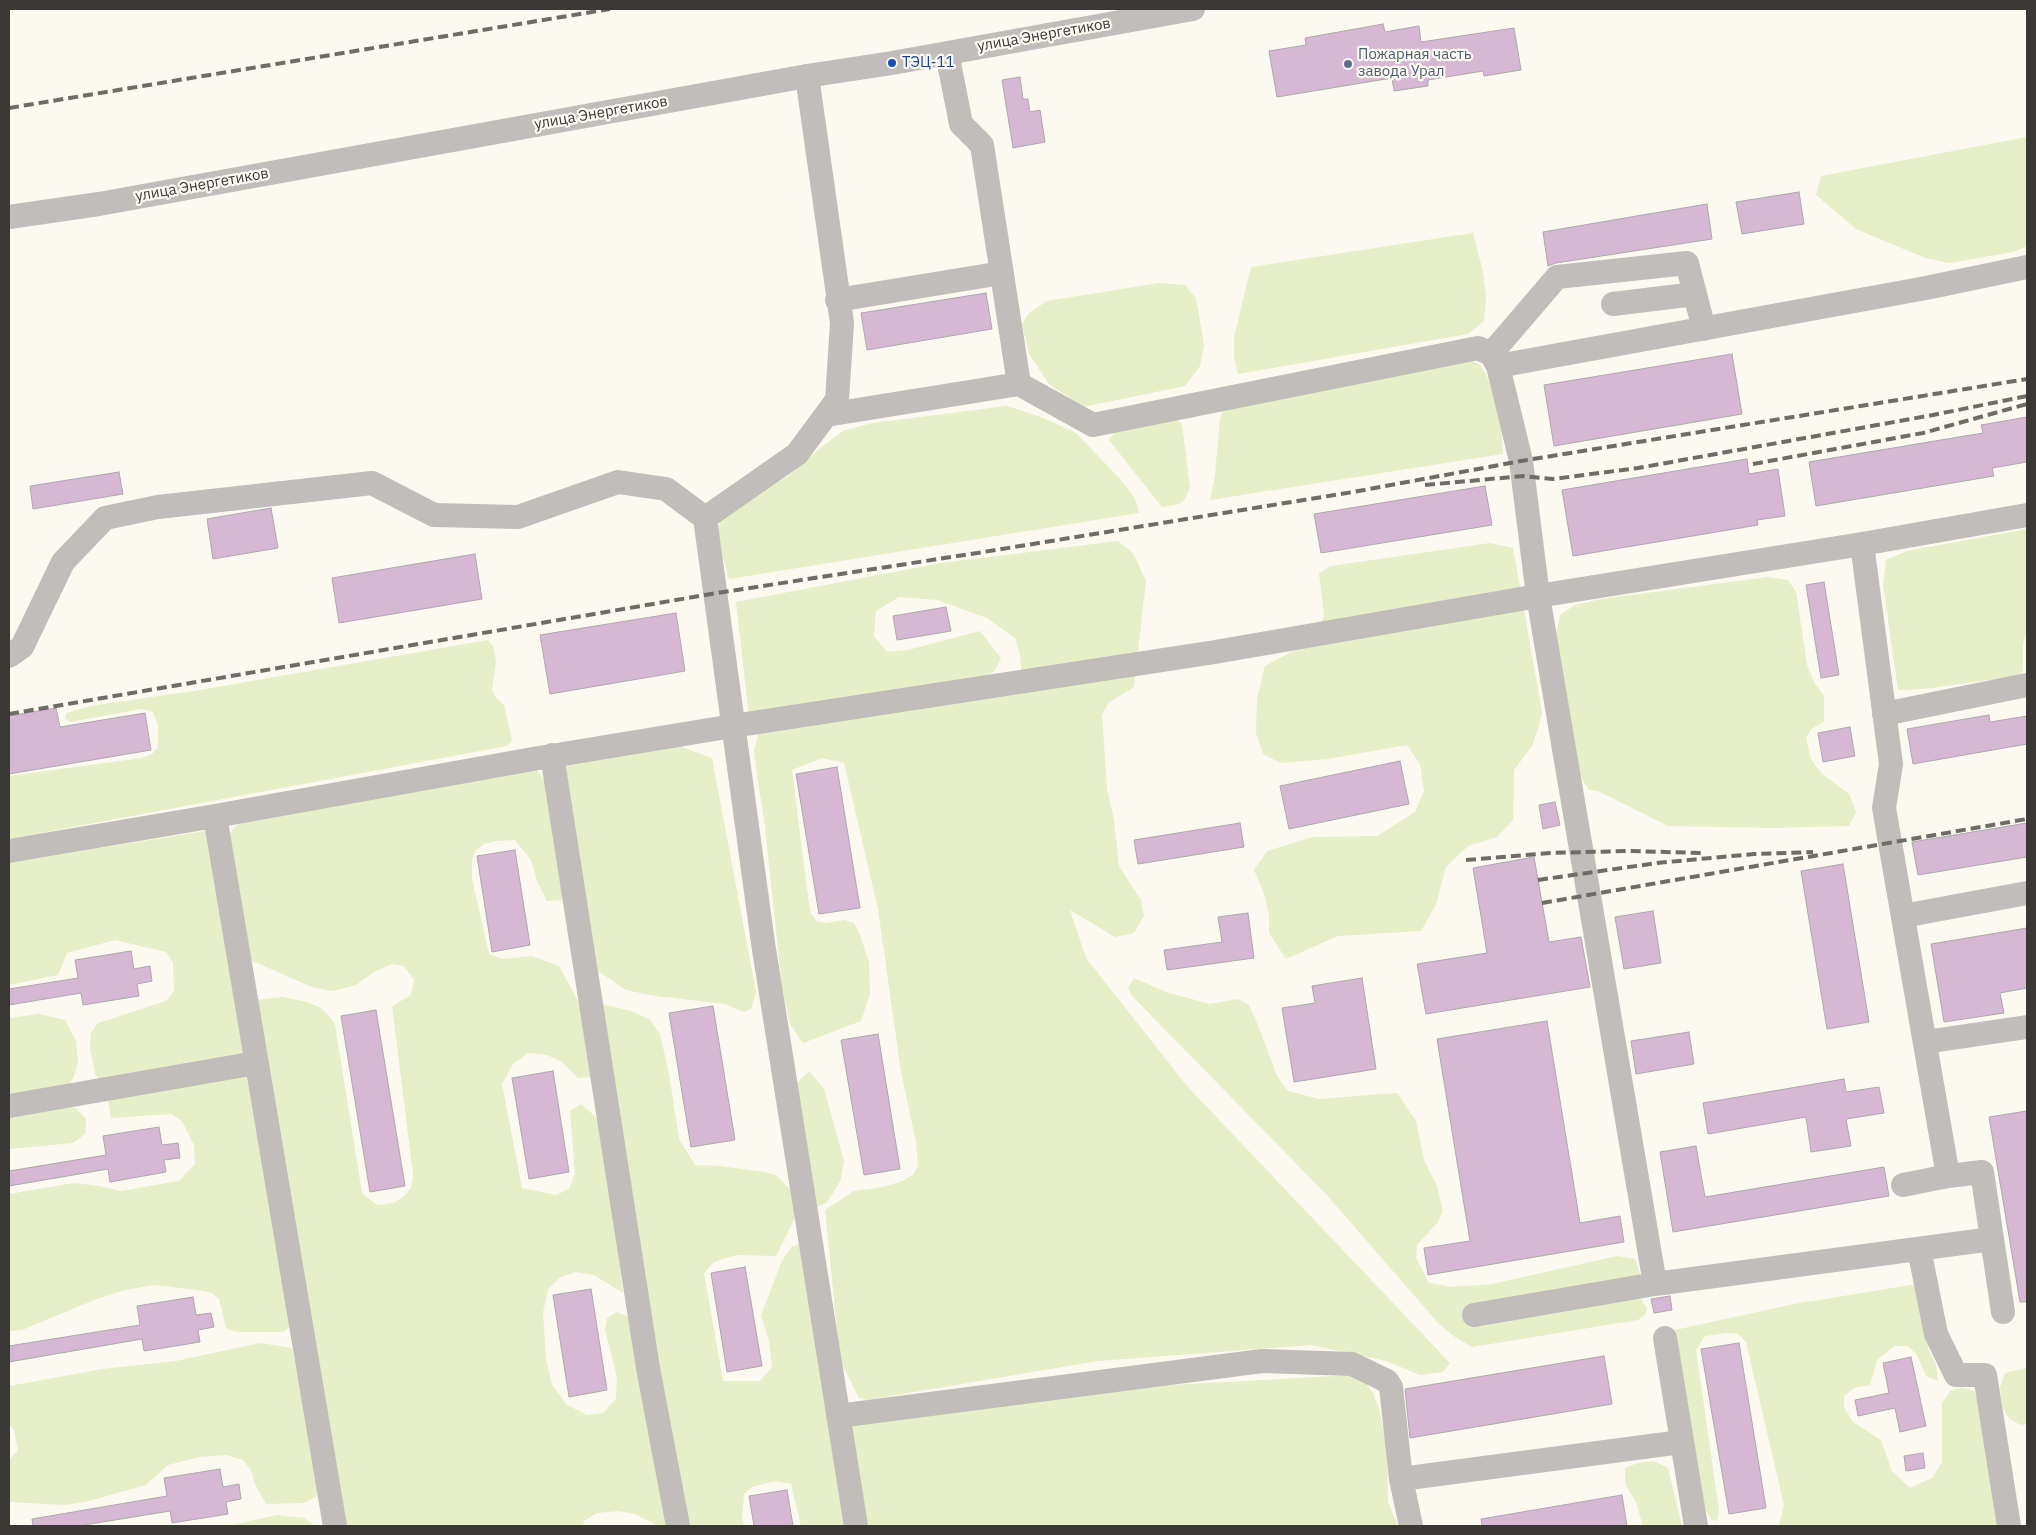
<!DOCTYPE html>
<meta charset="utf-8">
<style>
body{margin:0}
#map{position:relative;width:2036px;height:1535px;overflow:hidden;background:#fcf9f0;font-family:"IBM Plex Sans",sans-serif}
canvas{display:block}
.frame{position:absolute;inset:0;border:10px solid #393835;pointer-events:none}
</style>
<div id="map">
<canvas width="2036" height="1535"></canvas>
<div class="frame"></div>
</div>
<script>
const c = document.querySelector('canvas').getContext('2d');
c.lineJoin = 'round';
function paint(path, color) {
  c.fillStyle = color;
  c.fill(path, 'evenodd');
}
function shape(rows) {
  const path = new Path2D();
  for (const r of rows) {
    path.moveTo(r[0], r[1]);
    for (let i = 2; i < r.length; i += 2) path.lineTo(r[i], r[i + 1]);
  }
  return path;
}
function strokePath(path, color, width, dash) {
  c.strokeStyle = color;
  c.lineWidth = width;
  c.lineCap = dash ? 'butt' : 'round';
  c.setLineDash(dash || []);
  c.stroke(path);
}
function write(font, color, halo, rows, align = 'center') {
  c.font = font + ' "IBM Plex Sans",sans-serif';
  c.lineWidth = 4.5;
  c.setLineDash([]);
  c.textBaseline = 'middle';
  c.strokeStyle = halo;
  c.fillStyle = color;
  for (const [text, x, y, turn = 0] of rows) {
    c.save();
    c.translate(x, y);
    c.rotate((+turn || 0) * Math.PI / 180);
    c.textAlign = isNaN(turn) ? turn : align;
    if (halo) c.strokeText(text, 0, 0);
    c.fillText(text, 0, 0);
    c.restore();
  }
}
paint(shape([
 [2027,137,2027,246,2013,252,1949,263,1925,258,1856,229,1816,195,1821,176],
 [1473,233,1483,272,1486,296,1484,321,1468,334,1238,374,1234,358,1234,337,1251,267],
 [1159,283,1185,285,1195,297,1198,308,1204,346,1200,366,1185,386,1083,407,1049,384,1029,354,1022,324,1029,313,1047,301],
 [1471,360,1480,365,1486,374,1500,412,1503,454,1210,500,1215,475,1220,418,1227,404],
 [1007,406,1041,417,1076,433,1122,481,1135,499,1139,513,729,579,717,537,720,521,742,503,788,476,823,446,843,431,872,423],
 [1172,417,1182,424,1190,488,1185,499,1179,504,1162,507,1109,440,1115,432],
 [2027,529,2027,632,2023,643,2023,670,2019,676,1924,689,1898,690,1883,585,1886,560,1907,551],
 [1118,541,1133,553,1146,581,1134,687,1108,703,1102,715,1107,789,1114,820,1119,866,1141,900,1144,916,1134,933,1115,937,1070,910,1086,958,1187,1086,1450,1363,1443,1372,1420,1375,1386,1361,1311,1345,1098,1361,867,1400,859,1398,840,1360,825,1210,854,1191,878,1188,900,1182,913,1175,918,1165,916,1142,901,1072,878,909,844,763,822,758,792,770,810,912,816,921,826,923,844,920,854,923,860,935,869,962,870,994,861,1021,803,1043,790,1024,782,987,764,818,757,777,754,751,760,728,1022,679,1020,654,1015,638,987,618,937,600,899,597,876,611,874,636,887,652,908,650,980,631,1001,658,994,672,974,681,749,717,736,602,941,563],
 [1490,543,1513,548,1542,712,1539,726,1532,746,1514,770,1513,820,1497,837,1468,846,1446,867,1436,904,1421,931,1338,936,1286,959,1269,933,1269,915,1264,893,1254,870,1267,851,1313,837,1377,836,1415,812,1424,791,1420,764,1407,745,1328,759,1281,763,1263,754,1256,733,1257,699,1265,666,1314,640,1324,616,1319,573,1331,566],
 [1768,577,1788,580,1796,592,1807,665,1814,682,1824,696,1824,722,1811,729,1806,738,1811,759,1821,773,1849,794,1856,812,1849,826,1772,828,1668,826,1598,791,1589,790,1578,773,1553,652,1560,615,1575,605,1601,599],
 [488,640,493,646,496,661,492,690,496,698,504,705,512,740,507,746,9,839,9,776,142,758,152,754,158,747,158,725,153,712,142,709,70,722,65,718,67,713,90,706,200,690],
 [679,746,712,758,756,992,751,1009,744,1012,725,1004,655,996,626,990,598,971,565,763],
 [536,769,550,789,566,893,561,900,547,901,537,881,531,860,515,840,495,841,484,844,476,850,472,859,472,879,489,954,503,959,532,956,559,966,584,1012,595,1077,578,1078,562,1062,547,1055,528,1053,513,1064,502,1084,522,1188,556,1195,569,1189,575,1173,570,1111,581,1104,596,1117,606,1138,623,1293,594,1275,575,1272,559,1278,548,1289,543,1313,546,1359,552,1385,567,1405,587,1415,603,1413,616,1399,617,1377,605,1330,607,1318,617,1312,629,1317,667,1526,658,1526,635,1514,619,1511,597,1513,584,1521,583,1526,347,1526,255,1000,282,997,307,1002,321,1008,330,1017,335,1025,362,1193,377,1205,394,1203,404,1196,411,1188,413,1175,392,1006,411,995,414,980,404,966,392,964,374,972,356,985,333,991,314,988,248,959,228,836,233,829,239,824,268,814],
 [205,831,212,834,249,1054,104,1085,95,1074,90,1048,91,1033,98,1023,166,1001,174,991,173,963,166,952,115,940,67,953,58,975,9,985,9,863],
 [1134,978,1166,992,1210,1004,1238,999,1249,1005,1258,1025,1277,1076,1288,1091,1319,1099,1397,1093,1416,1121,1424,1160,1437,1186,1443,1211,1438,1222,1417,1245,1416,1258,1429,1283,1452,1287,1492,1284,1617,1256,1635,1259,1640,1274,1631,1282,1647,1309,1645,1315,1638,1320,1472,1347,1455,1337,1439,1324,1325,1193,1133,997,1128,988],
 [597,1003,631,1011,649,1019,660,1034,669,1074,679,1139,695,1165,720,1166,765,1172,777,1176,794,1193,798,1211,776,1256,737,1255,714,1262,704,1273,723,1381,760,1381,772,1367,769,1341,761,1315,782,1261,791,1247,799,1244,805,1246,847,1526,801,1526,791,1484,774,1481,752,1487,744,1494,742,1518,744,1526,687,1526],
 [39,1014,65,1020,76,1041,78,1063,74,1076,68,1087,9,1097,9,1018],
 [809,1071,824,1089,844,1161,841,1179,835,1190,826,1203,817,1207,795,1085],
 [246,1074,291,1326,283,1332,236,1332,226,1328,219,1299,212,1293,198,1290,154,1285,125,1290,99,1298,22,1330,9,1331,9,1194,74,1183,99,1186,121,1191,179,1181,195,1164,194,1145,182,1121,171,1114,111,1118,108,1099],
 [52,1105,75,1108,86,1118,85,1134,73,1143,9,1149,9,1113],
 [1917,1284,1929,1351,1936,1365,1938,1381,1926,1376,1917,1355,1908,1346,1894,1346,1877,1360,1870,1385,1856,1387,1844,1396,1844,1407,1853,1422,1881,1440,1892,1471,1910,1488,1932,1478,1942,1462,1942,1403,1951,1390,1962,1388,1975,1391,1980,1409,1998,1526,1776,1526,1779,1525,1784,1505,1746,1342,1738,1334,1727,1333,1705,1336,1696,1350,1719,1510,1717,1521,1711,1520,1705,1508,1675,1330,1794,1304],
 [260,1343,292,1348,320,1491,315,1497,304,1503,266,1504,254,1482,252,1472,243,1460,227,1455,199,1457,168,1465,146,1485,89,1501,65,1505,9,1502,9,1460,18,1450,14,1430,9,1424,9,1386,103,1369,176,1361],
 [2027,1368,2027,1424,2021,1425,2009,1419,2002,1406,2000,1387,2005,1373],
 [1354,1375,1364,1381,1373,1393,1380,1412,1387,1451,1388,1502,1398,1526,867,1526,851,1425,910,1415,1173,1385],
 [1654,1461,1668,1468,1682,1526,1641,1526,1642,1523,1636,1502,1625,1484,1625,1468,1638,1463],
 [277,1515,304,1518,315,1526,227,1526]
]), '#e6efc8');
const building = shape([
 [1383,24,1385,32,1419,26,1421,42,1514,28,1521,70,1484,76,1483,71,1428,80,1428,86,1394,91,1392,78,1277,97,1269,51,1306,45,1305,38,1383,24],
 [1020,77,1023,99,1028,99,1030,112,1040,110,1045,142,1013,148,1002,80,1020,77],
 [1799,192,1804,224,1742,234,1736,202,1799,192],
 [1707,204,1712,239,1556,263,1548,266,1543,232,1707,204],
 [986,293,992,329,867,350,861,313,986,293],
 [1732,354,1742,414,1554,446,1544,385,1732,354],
 [2027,417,2027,462,1992,468,1994,476,1816,506,1809,462,1983,433,1981,425,2027,417],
 [1747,459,1749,474,1778,469,1785,516,1757,520,1758,525,1573,556,1562,490,1747,459],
 [119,472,123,494,33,509,30,486,119,472],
 [1485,486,1492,525,1321,553,1314,514,1485,486],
 [271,508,278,548,213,559,207,519,271,508],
 [475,554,482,599,339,623,332,578,475,554],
 [1824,582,1839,675,1821,678,1806,585,1824,582],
 [946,607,951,631,897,640,893,616,946,607],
 [676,613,685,671,550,694,540,635,676,613],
 [56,708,60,727,145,713,151,750,9,774,9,716,56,708],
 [1989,715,1990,722,2027,716,2027,744,1913,764,1907,729,1989,715],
 [1850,727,1855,756,1823,762,1818,733,1850,727],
 [1400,761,1409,804,1289,829,1280,786,1400,761],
 [837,767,860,908,819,914,796,774,837,767],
 [1555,802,1560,825,1543,829,1539,805,1555,802],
 [1240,823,1244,847,1138,864,1134,840,1240,823],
 [2027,823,2027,857,1918,875,1912,842,2027,823],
 [515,850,530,945,492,952,477,856,515,850],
 [1534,857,1549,942,1581,937,1590,987,1426,1014,1417,964,1487,953,1473,868,1534,857],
 [1843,864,1869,1022,1827,1029,1801,871,1843,864],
 [1653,911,1661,963,1624,969,1615,917,1653,911],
 [1248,913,1254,958,1167,970,1164,950,1222,942,1218,917,1248,913],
 [2027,928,2027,988,2000,993,2004,1013,1944,1022,1931,944,2027,928],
 [131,951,134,969,150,966,152,981,137,984,139,996,83,1005,81,993,9,1005,9,989,78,978,75,960,131,951],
 [1362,978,1376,1069,1294,1082,1282,1008,1315,1003,1312,986,1362,978],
 [713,1006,735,1140,691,1147,669,1013,713,1006],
 [376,1010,405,1186,370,1192,341,1016,376,1010],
 [1547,1021,1580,1223,1620,1216,1624,1242,1428,1275,1424,1248,1470,1241,1437,1039,1547,1021],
 [1689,1032,1694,1064,1636,1074,1631,1041,1689,1032],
 [878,1034,900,1169,864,1175,841,1040,878,1034],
 [553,1071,569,1172,529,1179,512,1078,553,1071],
 [1844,1079,1846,1092,1879,1087,1884,1113,1846,1119,1851,1146,1811,1152,1806,1117,1708,1134,1703,1103,1844,1079],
 [2027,1111,2027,1302,2020,1302,1989,1117,2027,1111],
 [159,1127,162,1145,178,1143,180,1158,164,1160,166,1172,110,1182,108,1169,9,1186,9,1171,106,1155,103,1136,159,1127],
 [1696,1146,1705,1197,1884,1167,1889,1196,1673,1232,1660,1152,1696,1146],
 [745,1267,762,1366,727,1372,711,1273,745,1267],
 [591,1289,607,1390,569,1397,553,1295,591,1289],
 [1670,1296,1672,1310,1654,1313,1651,1299,1670,1296],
 [193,1297,196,1315,211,1313,214,1327,198,1330,200,1342,144,1351,142,1339,9,1362,9,1346,140,1325,137,1306,193,1297],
 [1739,1343,1766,1508,1729,1514,1701,1349,1739,1343],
 [1604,1356,1612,1404,1410,1438,1405,1389,1604,1356],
 [1911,1357,1926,1426,1900,1432,1895,1408,1858,1416,1855,1400,1889,1393,1883,1363,1911,1357],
 [1923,1453,1925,1468,1906,1471,1904,1456,1923,1453],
 [220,1469,223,1487,239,1484,241,1499,226,1502,228,1514,172,1523,170,1511,78,1526,33,1526,32,1519,167,1496,164,1478,220,1469],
 [787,1490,793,1526,754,1526,749,1496,787,1490],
 [1622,1495,1627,1526,1482,1526,1481,1519,1622,1495]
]);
paint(building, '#d6b7d4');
strokePath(building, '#aea7ad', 1);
strokePath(shape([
 [947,53,961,124,982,145,1019,384,1093,425,1478,348,1491,354,1498,366,1521,461,1538,596,1655,1284,1474,1315],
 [807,76,842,323,837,400,797,454,705,518,763,943,856,1526],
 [9,217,99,204,807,76,892,63,1193,9],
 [837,300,1002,273],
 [1613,304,1695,294],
 [1491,354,1557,277,1687,263,1704,329],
 [1498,366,1926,288,2027,267],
 [826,415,1019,384],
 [1862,544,1891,764,1884,808,1948,1176,1903,1185],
 [9,656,22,647,63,562,105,518,158,507,372,483,434,515,518,517,618,482,666,489,705,518],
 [1884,714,2027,685],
 [552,755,648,1368,678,1526],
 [215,816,533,759,733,726,1215,652,1538,596,1862,544,2027,515],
 [9,851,215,816,335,1526],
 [1903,916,2027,893],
 [1925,1042,2027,1027],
 [9,1106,256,1063],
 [1948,1176,1982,1172,2003,1312],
 [1919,1249,1936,1334,1956,1375,1985,1375,2009,1526],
 [1655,1284,1992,1239],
 [1665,1338,1696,1526],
 [838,1416,1262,1361,1352,1364,1387,1381,1391,1387,1401,1479,1411,1526],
 [1401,1479,1681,1442]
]), '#c0bdba', 24);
strokePath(shape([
 [9,108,610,9],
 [1753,464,1923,433,2027,404],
 [1425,485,1523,476,1553,479,1638,468,1933,415,2027,396],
 [9,714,717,593,971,554,1353,492,1521,461,2027,379],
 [1466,860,1550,853,1630,851,1701,853],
 [1538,880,1657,863,1754,854,1813,852],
 [1542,903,2027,819]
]), '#6d6c67', 4, [10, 5]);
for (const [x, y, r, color] of [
 [892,63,5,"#1a4fb4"],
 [1348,64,5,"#5c6f8a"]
]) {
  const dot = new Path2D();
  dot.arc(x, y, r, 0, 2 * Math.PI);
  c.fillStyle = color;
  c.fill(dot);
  strokePath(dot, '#fcf9f0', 2);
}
write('15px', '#393835', '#fcf9f0', [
 ["улица Энергетиков",1044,35,-10],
 ["улица Энергетиков",601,113,-10],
 ["улица Энергетиков",202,185,-10]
]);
write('15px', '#4e5e75', '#fcf9f0', [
 ["Пожарная часть",1358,55],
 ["завода Урал",1358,72]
], 'left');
write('15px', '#164399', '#fcf9f0', [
 ["ТЭЦ-11",902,63]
], 'left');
</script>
